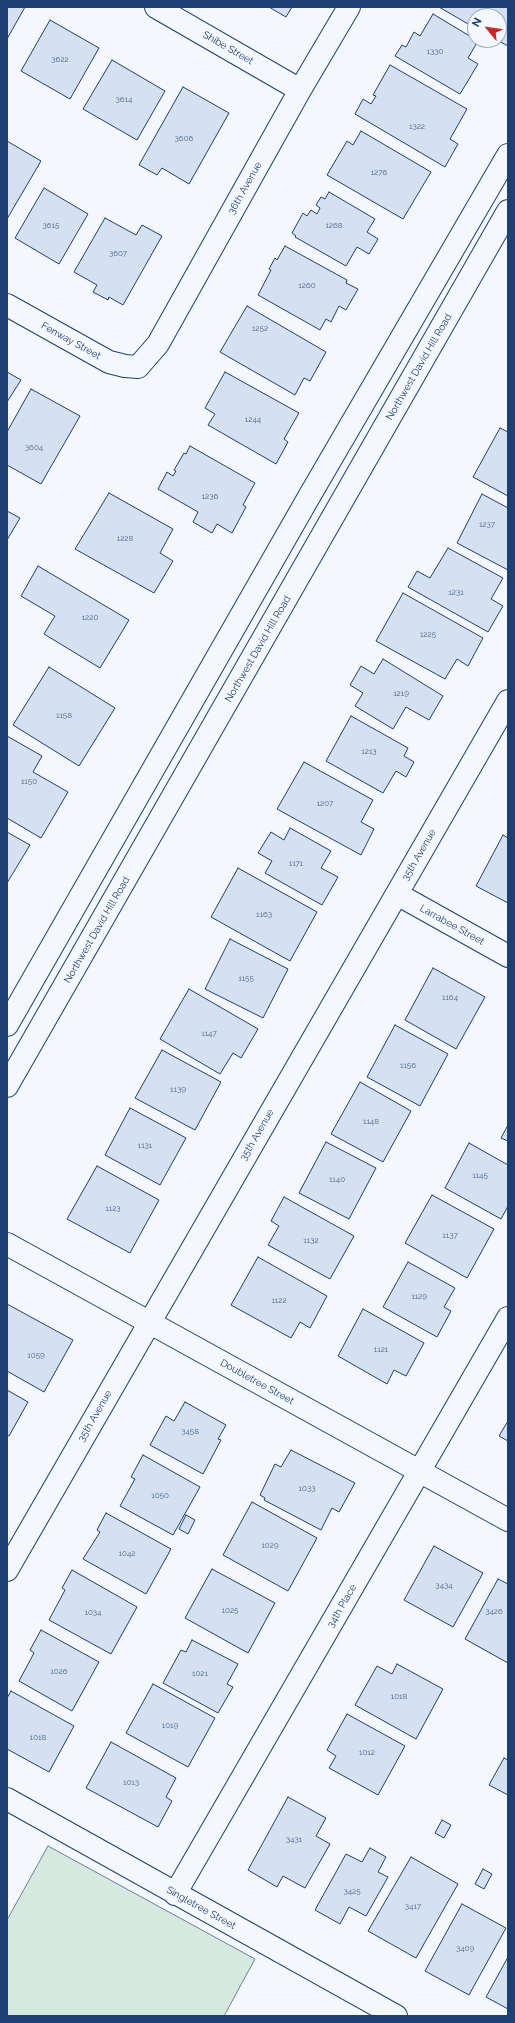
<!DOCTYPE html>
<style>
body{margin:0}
#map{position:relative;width:515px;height:2023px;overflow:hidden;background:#f4f7fb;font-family:Raleway,sans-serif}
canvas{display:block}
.frame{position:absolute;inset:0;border:8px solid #1d3f73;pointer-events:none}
.north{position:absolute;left:467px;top:8px;width:40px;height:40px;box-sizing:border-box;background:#f4f7fb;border:1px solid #9eadc5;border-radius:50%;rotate:299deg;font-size:11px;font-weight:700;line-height:16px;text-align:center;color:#1d3f73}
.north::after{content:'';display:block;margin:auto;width:14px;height:18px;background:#c62828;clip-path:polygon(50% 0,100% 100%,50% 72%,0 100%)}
</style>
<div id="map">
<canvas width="515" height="2023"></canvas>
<div class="frame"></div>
<div class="north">N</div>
</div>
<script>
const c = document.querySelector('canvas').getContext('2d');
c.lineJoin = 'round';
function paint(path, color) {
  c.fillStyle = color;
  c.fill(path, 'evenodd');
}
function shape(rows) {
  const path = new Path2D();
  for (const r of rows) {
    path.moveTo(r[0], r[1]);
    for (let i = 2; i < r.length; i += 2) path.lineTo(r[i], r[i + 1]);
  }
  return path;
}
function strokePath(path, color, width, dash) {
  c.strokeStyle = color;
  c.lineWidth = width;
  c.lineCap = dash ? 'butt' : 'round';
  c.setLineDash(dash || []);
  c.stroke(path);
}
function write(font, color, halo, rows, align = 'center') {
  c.font = font + ' Raleway,sans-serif';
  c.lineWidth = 3;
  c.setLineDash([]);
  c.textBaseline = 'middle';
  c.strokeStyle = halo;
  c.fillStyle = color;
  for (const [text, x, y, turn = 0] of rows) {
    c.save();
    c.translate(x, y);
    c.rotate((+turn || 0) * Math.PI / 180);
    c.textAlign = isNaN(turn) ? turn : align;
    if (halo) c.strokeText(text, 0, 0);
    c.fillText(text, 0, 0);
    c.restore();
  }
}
const green = shape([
 [48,1846,255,1959,224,2016,7,2016,7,1920,48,1846]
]);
paint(green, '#d7e8df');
strokePath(green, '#687fa3', 1);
const building = shape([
 [7,7,25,7,7,39,7,7],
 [269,7,292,7,286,17,269,7],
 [439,7,508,7,508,46,497,40,499,40,499,16,475,16,475,28,439,7],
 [433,14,478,41,468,58,478,64,460,94,395,56,402,45,406,47,414,32,420,36,433,14],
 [50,20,99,48,70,99,21,71,50,20],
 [112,60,165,91,137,140,83,109,112,60],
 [390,65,467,109,450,139,458,144,445,167,355,114,363,99,371,104,376,96,373,95,390,65],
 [183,87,229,113,189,184,162,168,157,175,139,165,183,87],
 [361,131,431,172,403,219,327,175,347,141,353,145,361,131],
 [7,141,41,161,7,219,7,141],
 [44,188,88,214,59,264,15,238,44,188],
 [329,192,375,219,367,232,378,239,369,254,357,247,346,266,295,237,296,236,292,233,303,213,307,216,311,210,317,214,320,208,316,205,321,197,325,199,329,192],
 [105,218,136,235,142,225,162,236,123,305,109,297,108,300,93,292,97,285,74,272,105,218],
 [285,246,347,280,346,283,358,289,346,310,339,306,331,322,326,319,320,330,258,295,271,270,269,269,275,258,277,260,285,246],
 [247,306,326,352,310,381,304,378,295,395,220,352,247,306],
 [7,372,21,380,7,402,7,372],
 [225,372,299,413,284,439,288,442,276,464,208,425,215,414,205,408,225,372],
 [31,389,80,416,41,484,7,465,7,432,31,389],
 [500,428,508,432,508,496,473,477,500,428],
 [190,446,255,483,243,505,246,507,232,533,217,524,212,533,193,522,198,512,158,489,167,472,173,476,176,471,174,470,184,453,186,454,190,446],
 [109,493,173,529,160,553,173,561,154,593,75,549,109,493],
 [482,494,508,508,508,570,457,543,482,494],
 [7,511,20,518,7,540,7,511],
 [448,548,503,578,491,599,503,606,488,632,408,587,417,571,430,578,448,548],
 [38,566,129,620,100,668,44,634,55,616,21,596,38,566],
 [403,593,483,638,468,666,457,659,445,679,376,641,403,593],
 [383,659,443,696,429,720,406,707,393,729,355,706,363,693,350,685,361,666,374,674,383,659],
 [49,667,115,708,79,766,13,725,49,667],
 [351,716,408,748,404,756,414,762,406,777,396,771,383,793,326,761,351,716],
 [7,736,42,756,33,772,68,792,41,838,7,818,7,736],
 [304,762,373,800,361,822,374,829,361,855,277,809,304,762],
 [290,828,331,851,321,868,338,877,322,905,265,873,272,861,258,853,271,832,284,840,290,828],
 [7,832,30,845,7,883,7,832],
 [503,835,508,838,508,903,476,886,503,835],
 [238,868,317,912,290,961,211,917,238,868],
 [230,939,288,969,263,1018,205,989,230,939],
 [433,968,485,997,456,1049,405,1020,433,968],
 [189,989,258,1029,241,1058,233,1053,220,1074,160,1039,189,989],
 [395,1025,448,1054,420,1106,367,1077,395,1025],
 [162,1050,221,1082,195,1130,135,1098,162,1050],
 [360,1082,411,1111,383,1162,331,1134,360,1082],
 [130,1108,186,1138,160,1185,105,1155,130,1108],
 [508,1125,508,1141,501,1138,508,1125],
 [326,1142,376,1168,349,1219,299,1193,326,1142],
 [469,1143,508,1165,508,1206,501,1219,445,1188,469,1143],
 [97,1166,159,1200,130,1253,67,1219,97,1166],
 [432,1195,494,1229,467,1278,405,1243,432,1195],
 [284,1197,354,1236,330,1279,268,1245,279,1226,271,1221,284,1197],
 [258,1257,327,1296,310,1328,300,1322,291,1338,231,1305,258,1257],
 [408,1262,455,1288,444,1307,451,1311,437,1337,383,1307,408,1262],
 [7,1304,73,1340,44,1392,7,1371,7,1304],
 [363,1309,424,1343,406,1376,394,1370,387,1384,338,1356,363,1309],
 [7,1390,28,1402,9,1436,7,1435,7,1390],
 [185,1402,226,1425,218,1439,221,1440,203,1474,150,1445,166,1416,174,1421,185,1402],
 [508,1421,508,1441,499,1436,508,1421],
 [291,1450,355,1483,339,1512,332,1508,321,1530,264,1500,265,1498,260,1495,275,1464,281,1467,291,1450],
 [143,1455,200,1487,173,1535,120,1506,135,1479,131,1477,143,1455],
 [252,1502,317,1538,288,1591,223,1555,252,1502],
 [106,1513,171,1549,146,1594,83,1559,100,1532,97,1530,106,1513],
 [186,1515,195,1520,188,1534,179,1529,186,1515],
 [434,1546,483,1573,453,1627,404,1600,434,1546],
 [212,1569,275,1603,248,1653,185,1618,212,1569],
 [72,1570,137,1607,111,1654,49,1620,65,1590,62,1588,72,1570],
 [498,1579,508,1584,508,1663,465,1639,498,1579],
 [41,1630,99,1662,72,1711,19,1681,34,1653,30,1650,41,1630],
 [192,1640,238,1664,227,1684,233,1687,218,1713,163,1683,181,1650,186,1652,192,1640],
 [397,1664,443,1689,416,1739,355,1705,377,1666,392,1674,397,1664],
 [153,1684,215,1718,188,1767,126,1733,153,1684],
 [11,1691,74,1726,49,1772,7,1749,7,1698,11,1691],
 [347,1714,405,1746,378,1795,329,1768,336,1756,327,1750,347,1714],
 [111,1742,176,1778,166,1797,172,1801,158,1827,86,1788,111,1742],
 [504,1758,508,1760,508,1795,489,1785,504,1758],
 [288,1797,326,1818,316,1836,330,1844,305,1888,283,1876,277,1887,248,1870,288,1797],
 [442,1820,451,1825,444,1838,435,1833,442,1820],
 [370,1848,386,1857,378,1872,388,1877,366,1916,349,1907,340,1924,315,1910,346,1854,362,1862,370,1848],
 [411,1857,458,1884,416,1958,368,1931,411,1857],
 [483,1869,492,1874,484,1889,475,1884,483,1869],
 [462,1904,506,1928,469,1995,425,1971,462,1904],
 [508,1957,508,2009,486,1997,508,1957]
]);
paint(building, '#d5e0f0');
strokePath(building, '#1d3f73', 1);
const minor = shape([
 [156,7,300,90],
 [7,305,109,362,125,366,138,367,158,344,300,90,349,7],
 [397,894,508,956],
 [7,1025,310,495,508,155],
 [7,1086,508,211],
 [7,1244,508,1520],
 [7,1570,508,701],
 [7,1799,396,2016],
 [175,1894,508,1318]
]);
strokePath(minor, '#1d3f73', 24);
strokePath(minor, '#f4f7fb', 22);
write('8px', '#4b6792', null, [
 ["1330",435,52],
 ["3622",60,60],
 ["3614",124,100],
 ["1322",417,127],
 ["3606",184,139],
 ["1276",379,173],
 ["3615",51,226],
 ["1268",334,226],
 ["3607",118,254],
 ["1260",307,286],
 ["1252",260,329],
 ["1244",253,420],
 ["3604",34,448],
 ["1236",210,497],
 ["1237",487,525],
 ["1228",125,539],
 ["1231",456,593],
 ["1220",90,618],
 ["1225",428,635],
 ["1219",401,694],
 ["1158",64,716],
 ["1213",369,752],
 ["1150",29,782],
 ["1207",325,804],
 ["1171",296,864],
 ["1163",264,915],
 ["1155",246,979],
 ["1164",450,998],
 ["1147",209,1034],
 ["1156",408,1066],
 ["1139",178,1090],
 ["1148",371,1122],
 ["1131",145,1146],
 ["1145",480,1176],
 ["1140",337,1180],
 ["1123",113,1209],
 ["1137",450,1236],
 ["1132",311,1241],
 ["1129",419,1297],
 ["1122",279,1301],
 ["1121",381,1350],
 ["1059",36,1356],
 ["3458",190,1432],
 ["1033",307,1489],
 ["1050",160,1496],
 ["1029",270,1546],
 ["1042",127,1554],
 ["3434",444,1586],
 ["1025",230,1611],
 ["3426",494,1612],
 ["1034",93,1613],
 ["1026",59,1672],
 ["1021",200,1674],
 ["1018",399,1697],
 ["1019",170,1726],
 ["1018",38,1738],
 ["1012",367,1753],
 ["1013",131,1783],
 ["3431",294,1840],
 ["3425",352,1892],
 ["3417",413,1907],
 ["3409",465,1949]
]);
write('10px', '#1d3f73', '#f4f7fb', [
 ["Shibe Street",228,48,30],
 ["36th Avenue",245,188,-61],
 ["Fenway Street",71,341,29],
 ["Northwest David Hill Road",419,367,-60],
 ["Northwest David Hill Road",258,649,-60],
 ["35th Avenue",419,855,-60],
 ["Larrabee Street",452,925,29],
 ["Northwest David Hill Road",97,930,-60],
 ["35th Avenue",257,1135,-60],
 ["Doubletree Street",257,1382,29],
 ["35th Avenue",95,1416,-60],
 ["34th Place",342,1606,-60],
 ["Singletree Street",201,1908,29]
]);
</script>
